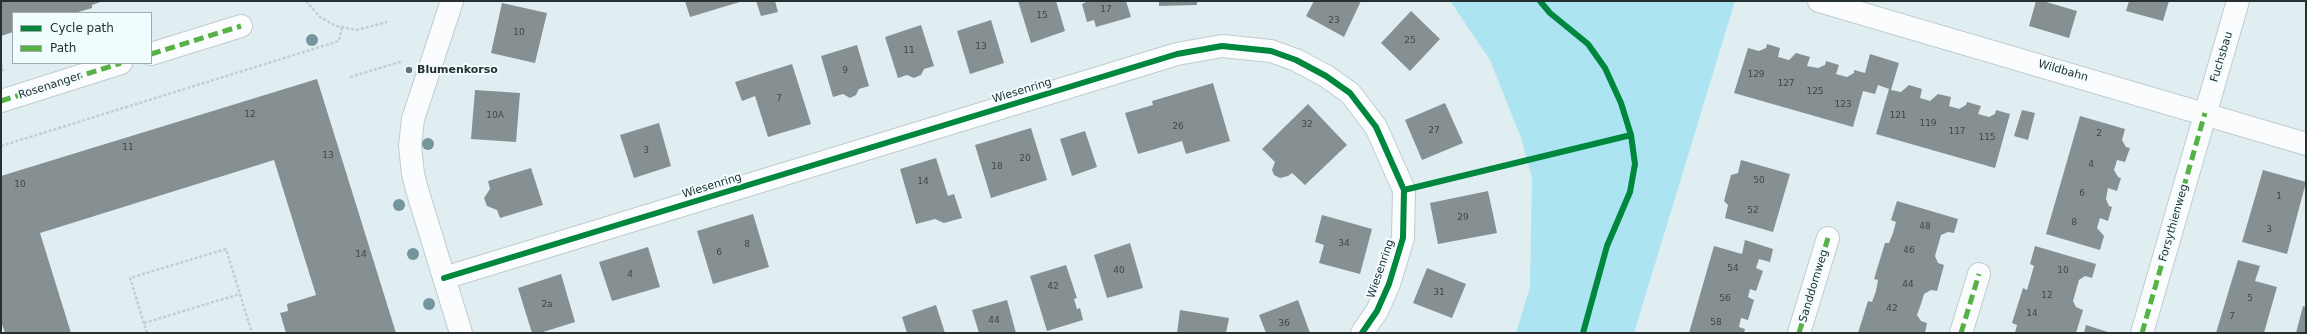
<!DOCTYPE html>
<style>
body{margin:0}
#map{position:relative;width:2307px;height:334px;overflow:hidden;background:#e0eef1;font-family:"DejaVu Sans",sans-serif}
canvas{display:block}
.frame{position:absolute;inset:0;border:2px solid #263033;pointer-events:none}
.legend{position:absolute;left:12px;top:12px;width:140px;height:52px;box-sizing:border-box;background:#f1fcff;border:1px solid #a0aaad;margin:0;padding:5px 7px;list-style:none;font-size:12px;color:#263033}
.legend li{display:flex;align-items:center;gap:8px;height:20px}
.legend b{width:20px;border:1px solid #a0aaad}
</style>
<div id="map">
<canvas width="2307" height="334"></canvas>
<div class="frame"></div>
<ul class="legend">
<li><b style="height:5px;background:#00873e"></b>Cycle path</li>
<li><b style="height:5px;background:#56b246"></b>Path</li>
</ul>
</div>
<script>
const c = document.querySelector('canvas').getContext('2d');
c.lineJoin = 'round';
function paint(path, color) {
  c.fillStyle = color;
  c.fill(path, 'evenodd');
}
function shape(rows) {
  const path = new Path2D();
  for (const r of rows) {
    path.moveTo(r[0], r[1]);
    for (let i = 2; i < r.length; i += 2) path.lineTo(r[i], r[i + 1]);
  }
  return path;
}
function strokePath(path, color, width, dash) {
  c.strokeStyle = color;
  c.lineWidth = width;
  c.lineCap = dash ? 'butt' : 'round';
  c.setLineDash(dash || []);
  c.stroke(path);
}
function write(font, color, halo, rows, align = 'center') {
  c.font = font + ' "DejaVu Sans",sans-serif';
  c.lineWidth = 4;
  c.setLineDash([]);
  c.textBaseline = 'middle';
  c.strokeStyle = halo;
  c.fillStyle = color;
  for (const [text, x, y, turn = 0] of rows) {
    c.save();
    c.translate(x, y);
    c.rotate((+turn || 0) * Math.PI / 180);
    c.textAlign = isNaN(turn) ? turn : align;
    if (halo) c.strokeText(text, 0, 0);
    c.fillText(text, 0, 0);
    c.restore();
  }
}
paint(shape([
 [1450,1,1735,1,1634,333,1516,333,1530,287,1532,178,1521,138,1490,60]
]), '#ade4f2');
paint(shape([
 [1,1,103,1,92,5,92,8,75,13,13,13,13,32,1,36],
 [685,1,743,1,690,17],
 [756,1,775,1,778,12,761,16],
 [1018,1,1056,1,1065,31,1031,43],
 [1088,1,1126,1,1131,17,1096,27,1094,20,1087,22,1082,4],
 [1159,1,1197,1,1197,5,1159,6],
 [1314,1,1361,1,1344,37,1306,16],
 [2036,1,2043,1,2077,11,2069,38,2029,26],
 [2129,1,2169,1,2163,21,2126,11],
 [502,3,547,13,535,63,491,53],
 [1411,11,1440,39,1410,71,1381,43],
 [991,20,1004,63,970,74,957,31],
 [921,25,934,66,924,69,921,75,914,78,907,75,898,78,885,37],
 [1767,44,1780,48,1778,57,1789,60,1796,53,1810,57,1807,66,1818,68,1825,65,1826,61,1839,65,1836,74,1847,77,1854,73,1854,70,1865,73,1870,54,1899,63,1891,90,1901,92,1909,85,1922,89,1920,98,1930,101,1938,94,1951,97,1949,106,1959,109,1966,105,1967,102,1981,106,1978,114,1989,117,1995,114,1996,110,2010,114,1995,168,1876,134,1889,89,1878,85,1875,94,1863,91,1853,127,1734,93,1748,48,1759,51,1766,48],
 [857,45,869,86,859,89,856,95,850,98,843,94,833,97,821,56],
 [792,64,811,124,768,137,755,96,742,101,735,82],
 [317,79,396,333,286,333,280,313,288,311,287,304,316,295,274,160,40,233,71,333,5,333,1,322,1,176],
 [1213,83,1230,141,1186,154,1182,141,1138,154,1125,113,1153,105,1152,101],
 [475,90,520,93,516,142,471,139],
 [1445,103,1463,143,1422,160,1405,120],
 [1308,104,1347,145,1305,185,1292,173,1288,176,1280,178,1274,175,1272,170,1275,162,1262,149],
 [2022,110,2035,113,2028,140,2014,136],
 [2080,116,2125,129,2122,140,2126,147,2130,148,2125,162,2117,160,2114,170,2118,177,2121,178,2117,191,2108,188,2106,199,2109,206,2112,207,2108,221,2100,218,2097,228,2104,236,2100,250,2046,234],
 [659,123,671,166,634,178,620,135],
 [1031,128,1047,180,991,198,975,145],
 [1085,131,1097,167,1072,176,1060,139],
 [936,158,948,196,954,194,962,218,944,223,935,219,916,224,900,169],
 [1741,160,1790,174,1773,232,1725,218,1728,205,1724,201,1731,175,1738,173],
 [531,168,543,205,500,218,497,210,487,206,484,198,490,189,488,181],
 [2263,170,2306,182,2287,254,2242,242],
 [1488,191,1497,233,1438,244,1430,203],
 [1897,201,1958,219,1954,233,1948,232,1941,235,1935,256,1938,263,1944,265,1937,291,1931,290,1924,294,1921,304,1917,315,1921,321,1927,323,1925,333,1858,333,1868,301,1872,302,1876,291,1878,280,1874,279,1885,243,1889,243,1893,233,1896,222,1891,220],
 [753,214,769,267,713,284,697,231],
 [1322,215,1372,229,1360,274,1319,263,1324,245,1315,242],
 [1745,240,1773,249,1770,262,1759,259,1756,268,1763,271,1756,291,1750,289,1748,297,1754,300,1748,320,1741,318,1739,327,1745,329,1744,333,1689,333,1714,246,1742,254],
 [1130,243,1143,288,1107,298,1094,255],
 [2035,246,2096,264,2092,278,2085,276,2079,280,2073,301,2076,307,2083,310,2076,333,2015,333,2017,325,2012,323,2023,288,2027,290,2034,266,2030,264],
 [648,247,660,287,612,301,599,262],
 [2238,260,2260,266,2255,281,2277,287,2264,333,2216,333],
 [1066,265,1077,298,1074,299,1077,309,1080,308,1083,320,1047,331,1030,276],
 [1427,268,1466,284,1452,318,1413,303],
 [561,274,575,322,540,333,532,333,518,288],
 [1007,300,1016,333,979,333,972,310],
 [1298,300,1310,333,1266,333,1259,315],
 [936,305,945,333,907,333,902,317],
 [2303,306,2306,307,2306,333,2296,333],
 [1180,310,1229,318,1226,333,1177,333],
 [2086,325,2111,333,2084,333]
]), '#869093');
const minor = shape([
 [452,1,413,119,410,146,413,174,418,193,461,333],
 [1819,1,2306,144],
 [151,54,241,26],
 [1,101,121,63],
 [444,278,1177,54,1222,46,1271,51,1296,60,1326,76,1350,93,1376,127,1404,190,1403,238,1389,284,1377,311,1362,333],
 [1799,333,1828,238],
 [1961,333,1979,274],
 [2142,333,2238,1]
]);
strokePath(minor, '#c0cbce', 24);
strokePath(shape([
 [306,1,320,17,336,26,357,30,387,22],
 [1,64,3,71],
 [350,77,403,61],
 [1,146,339,41,342,27],
 [144,323,240,294],
 [147,333,130,278,226,249,252,333]
]), '#c8ccce', 2.5, [3, 2]);
strokePath(minor, '#fafcfd', 22);
strokePath(shape([
 [1821,2,1821,1],
 [151,54,241,26],
 [1,101,121,63],
 [1799,333,1828,238],
 [1961,333,1979,274],
 [2142,333,2205,113]
]), '#56b246', 5, [10, 5]);
strokePath(shape([
 [1540,1,1550,13,1588,44,1605,68,1621,103,1631,135,1635,164,1630,192,1607,246,1583,333],
 [1404,190,1631,135],
 [444,278,1177,54,1222,46,1271,51,1296,60,1326,76,1350,93,1376,127,1404,190,1403,238,1389,284,1377,311,1362,333]
]), '#00873e', 6);
c.fillStyle = '#75959c';
for (const [x, y] of [
 [312,40],
 [428,144],
 [399,205],
 [413,254],
 [429,304]
]) {
  c.beginPath();
  c.arc(x, y, 6, 0, 2 * Math.PI);
  c.fill();
}
for (const [x, y, r, color] of [
 [409,70,4,"#677276"]
]) {
  const dot = new Path2D();
  dot.arc(x, y, r, 0, 2 * Math.PI);
  c.fillStyle = color;
  c.fill(dot);
  strokePath(dot, '#f1fcff', 1.5);
}
write('9px', '#3e484b', null, [
 ["17",1106,10],
 ["15",1042,16],
 ["23",1334,21],
 ["10",519,33],
 ["25",1410,41],
 ["13",981,47],
 ["11",909,51],
 ["9",845,71],
 ["129",1756,75],
 ["127",1786,84],
 ["125",1815,92],
 ["7",779,99],
 ["123",1843,105],
 ["12",250,115],
 ["10A",495,116],
 ["121",1898,116],
 ["119",1928,124],
 ["32",1307,125],
 ["26",1178,127],
 ["27",1434,131],
 ["117",1957,132],
 ["2",2099,134],
 ["115",1987,138],
 ["11",128,148],
 ["3",646,151],
 ["13",328,156],
 ["20",1025,159],
 ["4",2091,165],
 ["18",997,167],
 ["50",1759,181],
 ["14",923,182],
 ["10",20,185],
 ["6",2082,194],
 ["1",2279,197],
 ["52",1753,211],
 ["29",1463,218],
 ["8",2074,223],
 ["48",1925,227],
 ["3",2269,230],
 ["34",1344,244],
 ["8",747,245],
 ["46",1909,251],
 ["6",719,253],
 ["14",361,255],
 ["54",1733,269],
 ["40",1119,271],
 ["10",2063,271],
 ["4",630,275],
 ["44",1908,285],
 ["42",1053,287],
 ["31",1439,293],
 ["12",2047,296],
 ["56",1725,299],
 ["5",2250,299],
 ["2a",547,305],
 ["42",1892,309],
 ["14",2032,314],
 ["7",2232,317],
 ["44",994,321],
 ["58",1716,323],
 ["36",1284,324]
]);
write('11px', '#263033', '#f1fcff', [
 ["Fuchsbau",2222,57,-73],
 ["Wildbahn",2063,71,16],
 ["Rosenanger",50,86,-18],
 ["Wiesenring",1022,91,-17],
 ["Wiesenring",712,186,-17],
 ["Forsythienweg",2174,223,-74],
 ["Wiesenring",1381,269,-71],
 ["Sanddornweg",1814,286,-73]
]);
write('bold 11px', '#263033', '#f1fcff', [
 ["Blumenkorso",417,70]
], 'left');
</script>
